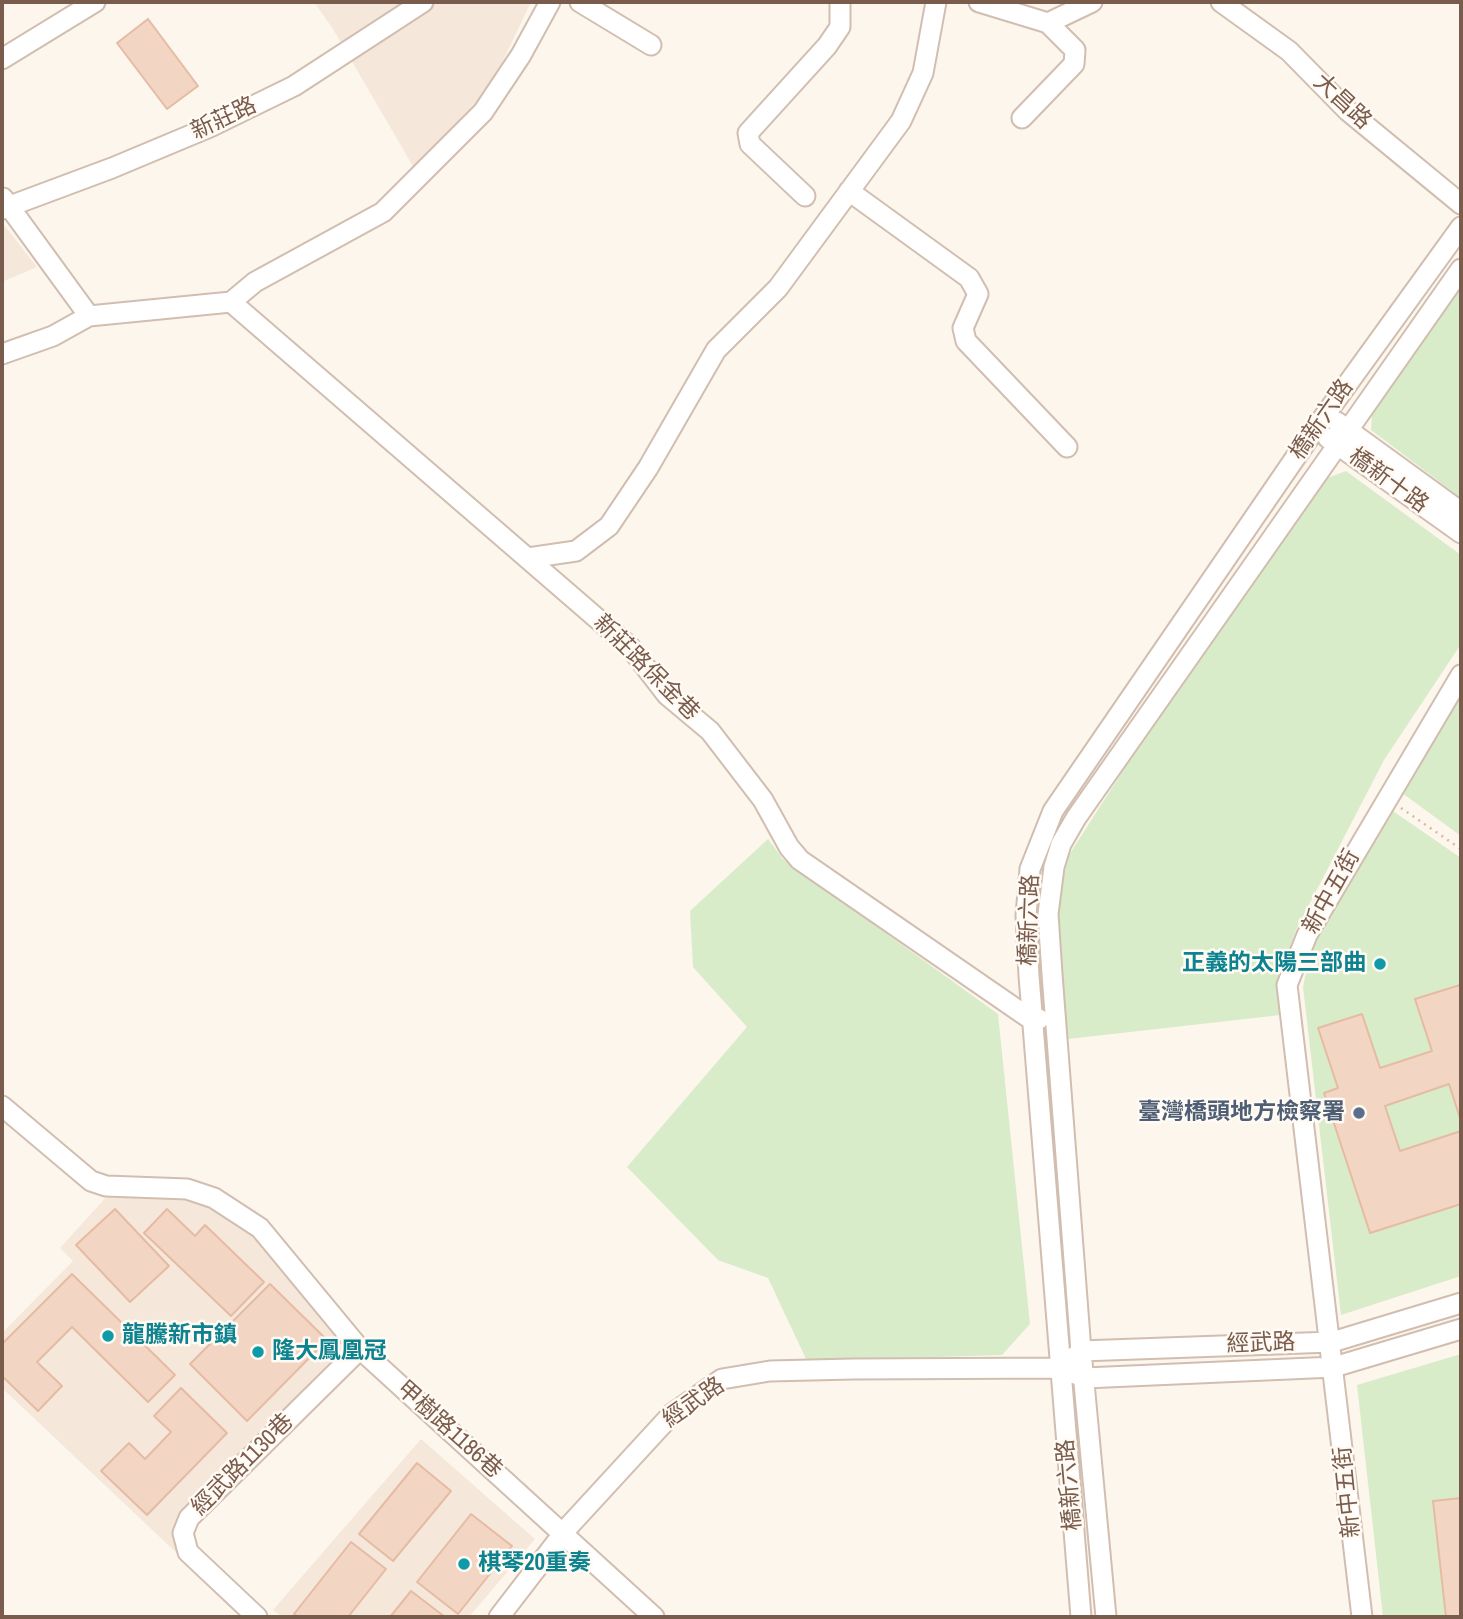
<!DOCTYPE html>
<meta charset="utf-8">
<style>
body{margin:0}
#map{position:relative;width:1463px;height:1619px;overflow:hidden;background:#fdf6ec;font-family:"Archivo Narrow",sans-serif}
canvas{display:block}
.frame{position:absolute;inset:0;border:4px solid #7a5c4d;pointer-events:none}
</style>
<div id="map">
<canvas width="1463" height="1619"></canvas>
<div class="frame"></div>
</div>
<script>
const c = document.querySelector('canvas').getContext('2d');
c.lineJoin = 'round';
function paint(path, color) {
  c.fillStyle = color;
  c.fill(path, 'evenodd');
}
function shape(rows) {
  const path = new Path2D();
  for (const r of rows) {
    path.moveTo(r[0], r[1]);
    for (let i = 2; i < r.length; i += 2) path.lineTo(r[i], r[i + 1]);
  }
  return path;
}
function strokePath(path, color, width, dash) {
  c.strokeStyle = color;
  c.lineWidth = width;
  c.lineCap = dash ? 'butt' : 'round';
  c.setLineDash(dash || []);
  c.stroke(path);
}
function write(font, color, halo, rows, align = 'center') {
  c.font = font + ' "Archivo Narrow","Noto Sans TC",sans-serif';
  c.lineWidth = 5;
  c.setLineDash([]);
  c.textBaseline = 'middle';
  c.strokeStyle = halo;
  c.fillStyle = color;
  for (const [text, x, y, turn = 0] of rows) {
    c.save();
    c.translate(x, y);
    c.rotate((+turn || 0) * Math.PI / 180);
    c.textAlign = isNaN(turn) ? turn : align;
    if (halo) c.strokeText(text, 0, 0);
    c.fillText(text, 0, 0);
    c.restore();
  }
}
paint(shape([
 [314,2,531,2,491,86,414,168,333,29],
 [2,222,37,267,2,282],
 [108,1195,199,1199,255,1236,341,1340,341,1350,260,1439,176,1524,175,1537,184,1560,2,1388,2,1333,73,1261,60,1248],
 [421,1439,535,1539,469,1617,282,1617,273,1610]
]), '#f5e8da');
paint(shape([
 [1461,285,1461,498,1371,430,1372,412],
 [1346,471,1461,555,1461,644,1384,760,1296,930,1277,984,1281,1015,1068,1039,1058,946,1058,900,1069,855,1202,647,1327,478],
 [1461,696,1461,836,1402,793],
 [1390,809,1461,858,1461,1276,1341,1315,1303,987,1312,943],
 [768,839,783,859,998,1014,1030,1324,1002,1355,807,1361,768,1278,718,1260,627,1167,747,1027,693,967,690,911],
 [1461,1354,1461,1617,1383,1617,1357,1385]
]), '#d8ecc9');
const building = shape([
 [148,19,198,86,167,109,117,43,148,19],
 [1460,985,1461,1121,1449,1084,1385,1106,1400,1151,1461,1131,1461,1204,1370,1233,1324,1093,1338,1088,1318,1028,1362,1014,1380,1068,1432,1051,1415,999,1460,985],
 [115,1209,169,1266,130,1302,76,1245,115,1209],
 [167,1209,195,1236,205,1225,264,1282,231,1316,144,1233,167,1209],
 [72,1274,175,1375,148,1402,72,1327,37,1362,62,1386,38,1411,2,1376,2,1344,72,1274],
 [270,1284,327,1340,247,1421,190,1364,270,1284],
 [181,1388,227,1433,147,1515,101,1471,129,1443,145,1459,171,1432,154,1416,181,1388],
 [417,1463,451,1491,393,1561,359,1534,417,1463],
 [1461,1498,1461,1617,1446,1617,1433,1501,1461,1498],
 [471,1514,512,1546,458,1614,417,1582,471,1514],
 [351,1542,386,1569,348,1617,298,1617,294,1614,351,1542],
 [411,1591,445,1617,390,1617,411,1591]
]);
paint(building, '#f3d5c3');
strokePath(building, '#e6bba3', 2);
const minor = shape([
 [580,2,651,45],
 [979,2,1048,23,1092,2],
 [1221,2,1289,51,1348,111,1461,204],
 [2,59,95,2],
 [1022,118,1074,64,1075,50,1048,23],
 [849,191,969,278,978,294,963,328,966,341,1067,447],
 [805,196,750,144,748,133,827,46,840,27,840,2],
 [3,198,89,316],
 [2,209,112,168,210,127,294,86,423,2],
 [231,302,630,647,667,695,710,731,763,800,789,847,800,860,1032,1020,1039,1019],
 [2,354,53,336,89,316,231,302,255,282,383,212,483,112,521,55,550,2],
 [1337,422,1461,512],
 [1328,438,1461,533],
 [528,558,576,551,609,526,648,468,716,350,778,288,901,121,923,73,936,2],
 [2,1106,91,1181,106,1186,187,1189,214,1198,260,1228,360,1349,654,1617],
 [1072,1359,1081,1351,1332,1342,1461,1303],
 [257,1617,188,1552,183,1533,189,1518,360,1349],
 [499,1617,569,1526,672,1414,722,1379,770,1371,853,1369,1061,1368,1085,1378,1334,1367,1461,1329],
 [1081,1617,1029,976,1026,915,1030,869,1053,811,1315,429,1461,227],
 [1106,1617,1081,1351,1052,974,1048,914,1054,867,1061,844,1076,818,1461,269],
 [1362,1617,1287,985,1307,935,1461,675]
]);
strokePath(minor, '#d1beb0', 23);
strokePath(shape([
 [1401,808,1461,849]
]), '#d9b8a5', 2.5, [2, 5]);
strokePath(minor, '#fff', 19);
for (const [x, y, r, color] of [
 [1380,964,7,"#0f9aa8"],
 [1359,1113,7,"#5c6f8a"],
 [108,1336,7,"#0f9aa8"],
 [258,1352,7,"#0f9aa8"],
 [464,1564,7,"#0f9aa8"]
]) {
  const dot = new Path2D();
  dot.arc(x, y, r, 0, 2 * Math.PI);
  c.fillStyle = color;
  c.fill(dot);
  strokePath(dot, '#fffaf3', 2.5);
}
write('23px', '#7a5c4d', '#fffaf3', [
 ["大昌路",1342,102,43],
 ["新莊路",224,119,-25],
 ["橋新六路",1322,420,-55],
 ["橋新十路",1388,481,36],
 ["新莊路保金巷",646,668,45],
 ["新中五街",1332,892,-61],
 ["橋新六路",1030,920,-88],
 ["經武路",1261,1344,-2],
 ["經武路",694,1403,-35],
 ["甲樹路1186巷",449,1430,42],
 ["經武路1130巷",243,1465,-45],
 ["橋新六路",1070,1485,-95],
 ["新中五街",1348,1492,-96]
]);
write('bold 23px', '#0d838f', '#fffaf3', [
 ["正義的太陽三部曲",1366,964,"right"],
 ["龍騰新市鎮",122,1336],
 ["隆大鳳凰冠",272,1352],
 ["棋琴20重奏",478,1564]
], 'left');
write('bold 23px', '#4e5e75', '#fffaf3', [
 ["臺灣橋頭地方檢察署",1345,1113]
], 'right');
</script>
